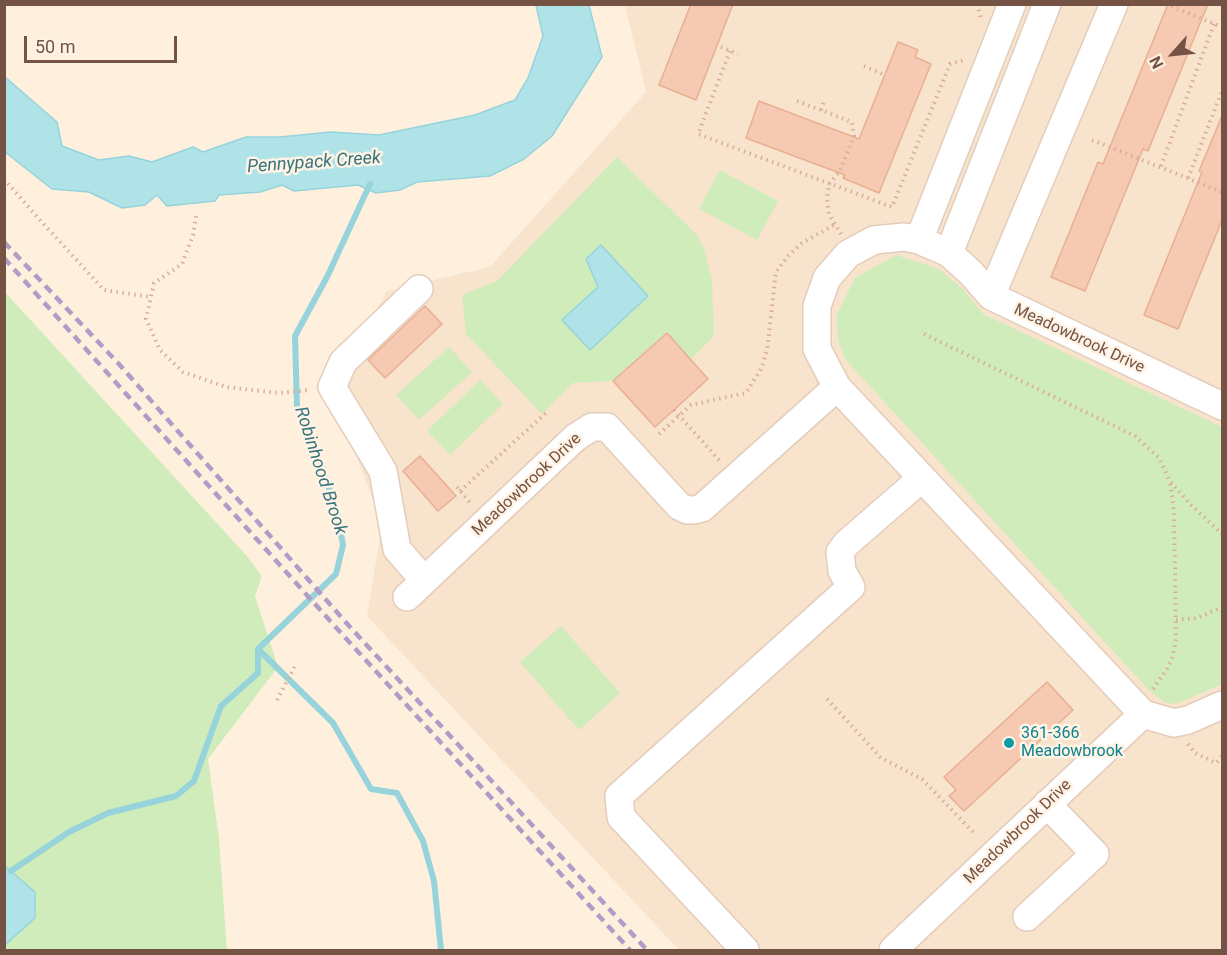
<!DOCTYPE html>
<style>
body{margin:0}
#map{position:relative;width:1227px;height:955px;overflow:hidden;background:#fef0dd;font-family:Roboto,sans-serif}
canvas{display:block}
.frame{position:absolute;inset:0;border:6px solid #755344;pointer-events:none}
.north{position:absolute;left:1143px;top:24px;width:60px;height:60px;-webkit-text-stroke:4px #fff3e5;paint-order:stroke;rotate:243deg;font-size:16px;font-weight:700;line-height:24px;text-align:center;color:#755344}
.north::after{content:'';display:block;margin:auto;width:21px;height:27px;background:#755344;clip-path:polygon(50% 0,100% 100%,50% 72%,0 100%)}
.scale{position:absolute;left:24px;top:36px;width:153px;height:27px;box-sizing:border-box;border:3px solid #755344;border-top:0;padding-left:8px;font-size:18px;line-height:21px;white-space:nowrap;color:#755344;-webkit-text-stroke:4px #fff3e5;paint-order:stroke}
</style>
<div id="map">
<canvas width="1227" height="955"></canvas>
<div class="frame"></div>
<div class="north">N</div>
<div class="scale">50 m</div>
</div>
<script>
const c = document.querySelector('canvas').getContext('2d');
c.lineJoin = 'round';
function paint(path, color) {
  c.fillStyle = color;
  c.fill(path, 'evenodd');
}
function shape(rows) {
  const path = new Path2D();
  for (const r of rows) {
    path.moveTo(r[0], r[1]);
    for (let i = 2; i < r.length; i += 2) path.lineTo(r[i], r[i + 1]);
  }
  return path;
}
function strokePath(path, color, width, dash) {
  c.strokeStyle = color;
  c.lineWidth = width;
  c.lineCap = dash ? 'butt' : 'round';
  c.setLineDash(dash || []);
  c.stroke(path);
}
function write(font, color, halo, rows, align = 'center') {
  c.font = font + ' Roboto,sans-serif';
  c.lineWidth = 5;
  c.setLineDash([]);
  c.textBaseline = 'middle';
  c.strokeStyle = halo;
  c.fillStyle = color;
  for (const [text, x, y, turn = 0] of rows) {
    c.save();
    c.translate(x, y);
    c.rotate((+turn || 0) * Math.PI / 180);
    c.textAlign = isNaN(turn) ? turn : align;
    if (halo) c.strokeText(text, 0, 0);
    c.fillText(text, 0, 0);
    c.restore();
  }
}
paint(shape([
 [625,5,1222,5,1222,950,679,950,367,616,382,525,332,389,387,291,490,267,646,92]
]), '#f8e3cd');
paint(shape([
 [617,157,697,235,704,249,712,280,714,336,691,359,708,379,655,427,613,381,573,383,542,414,466,334,462,295,497,281],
 [720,170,778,201,757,240,699,209],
 [896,255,939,269,963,289,983,314,1222,427,1222,684,1186,700,1173,704,1164,702,1148,689,845,359,838,339,836,316,855,278],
 [4,291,246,555,262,576,255,596,278,667,208,759,219,839,227,950,5,950],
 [449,347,472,372,419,420,396,395],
 [480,380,503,404,450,455,427,431],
 [561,626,620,693,579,730,520,662]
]), '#d1ecbb');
const water = shape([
 [536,5,589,5,602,57,552,136,524,159,490,176,417,182,400,190,376,193,358,185,294,191,282,185,260,192,219,195,215,201,167,206,157,195,145,205,122,208,89,192,52,189,5,152,5,77,57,122,62,146,99,160,129,156,152,162,193,147,203,152,246,137,280,137,331,132,379,135,475,115,515,100,528,78,543,36,536,5],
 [601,245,648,296,590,350,562,320,598,287,586,259,601,245],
 [5,866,35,892,35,918,5,945,5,866]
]);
paint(water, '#b0e3e8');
strokePath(water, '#96d3db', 1.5);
strokePath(shape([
 [258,649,336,574,343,545,337,513,322,466,307,435,297,408,295,336,327,277,370,184],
 [258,649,333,723,371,789,397,793,423,841,434,881,441,950],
 [11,871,69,832,108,813,176,796,194,781,221,706,258,673,258,649]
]), '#96d3db', 6);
const building = shape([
 [691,4,733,4,696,100,659,85,691,4],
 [1168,4,1208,4,1148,151,1143,149,1085,291,1051,277,1098,162,1103,164,1168,4],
 [898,42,918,50,915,57,931,64,879,193,843,178,845,175,746,138,759,101,859,139,898,42],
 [1222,116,1222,220,1178,329,1144,315,1202,172,1199,171,1222,116],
 [425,306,442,324,385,378,368,360,425,306],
 [667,333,708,379,655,427,613,381,667,333],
 [420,456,456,496,438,511,403,471,420,456],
 [1047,682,1073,710,964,811,949,796,956,790,944,777,1047,682]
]);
paint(building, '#f6cab2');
strokePath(building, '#e9af91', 1.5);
const minor = shape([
 [919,240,1012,4],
 [949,253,1047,4],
 [419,289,343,362,332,387,383,471,397,549,424,580],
 [991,296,1114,4],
 [1222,406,991,296,971,273,949,253,919,240,904,237,874,240,848,254,827,278,817,306,817,349,837,387,1143,714,1174,723,1188,720,1222,705],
 [407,597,576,437,592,427,607,427,679,506,687,510,694,510,702,508,837,387],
 [1027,917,1095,854,1047,804],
 [745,950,621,817,619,796,851,587,842,571,840,552,846,544,922,478],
 [893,950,1143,714]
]);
strokePath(minor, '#e4ccbb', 30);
strokePath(shape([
 [977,4,981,18],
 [1166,4,1222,27],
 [721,47,738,54],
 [730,51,698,134,892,207,950,64,965,60],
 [864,66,883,74],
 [797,101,852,122,854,136,840,171,829,184,827,199,829,214,841,234],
 [821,110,824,101],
 [1092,140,1222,192],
 [1161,166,1214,24],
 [1188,178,1222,91],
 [4,179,40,220,104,290,151,297],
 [196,216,193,235,182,264,154,283,146,319,160,350,183,372,226,387,279,393,310,390],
 [924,334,1135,436,1159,458,1170,481,1189,503,1222,534],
 [674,410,721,462],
 [659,434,691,405,746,393,761,369,767,351,776,272,788,256,802,243,834,225],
 [457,487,472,505],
 [460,491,547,412],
 [1176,620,1197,618,1222,607],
 [1153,689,1167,669,1173,656,1176,638,1174,511,1170,482],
 [827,699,881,758,922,779,973,832],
 [277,700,296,664],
 [1188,744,1195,753,1216,763,1222,756]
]), '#daad96', 4, [1.5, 4.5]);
strokePath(minor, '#fff', 27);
strokePath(shape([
 [4,242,118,363,350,627,647,950],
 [4,258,341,633,630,950]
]), '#b19cc7', 4.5, [9, 6]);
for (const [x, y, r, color] of [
 [1009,743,6,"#0f9aa8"]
]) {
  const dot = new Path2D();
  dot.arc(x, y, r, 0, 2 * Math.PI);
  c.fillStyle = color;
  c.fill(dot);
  strokePath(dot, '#fff3e5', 2);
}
write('16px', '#755344', '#fff3e5', [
 ["Meadowbrook Drive",1079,339,25],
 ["Meadowbrook Drive",527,485,-43],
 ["Meadowbrook Drive",1018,832,-44]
]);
write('16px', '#0d838f', '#fff3e5', [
 ["361-366",1021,734],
 ["Meadowbrook",1021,752]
], 'left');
write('italic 18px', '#37747c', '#fff3e5', [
 ["Pennypack Creek",314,163,-4],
 ["Robinhood Brook",320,471,72]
]);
</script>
